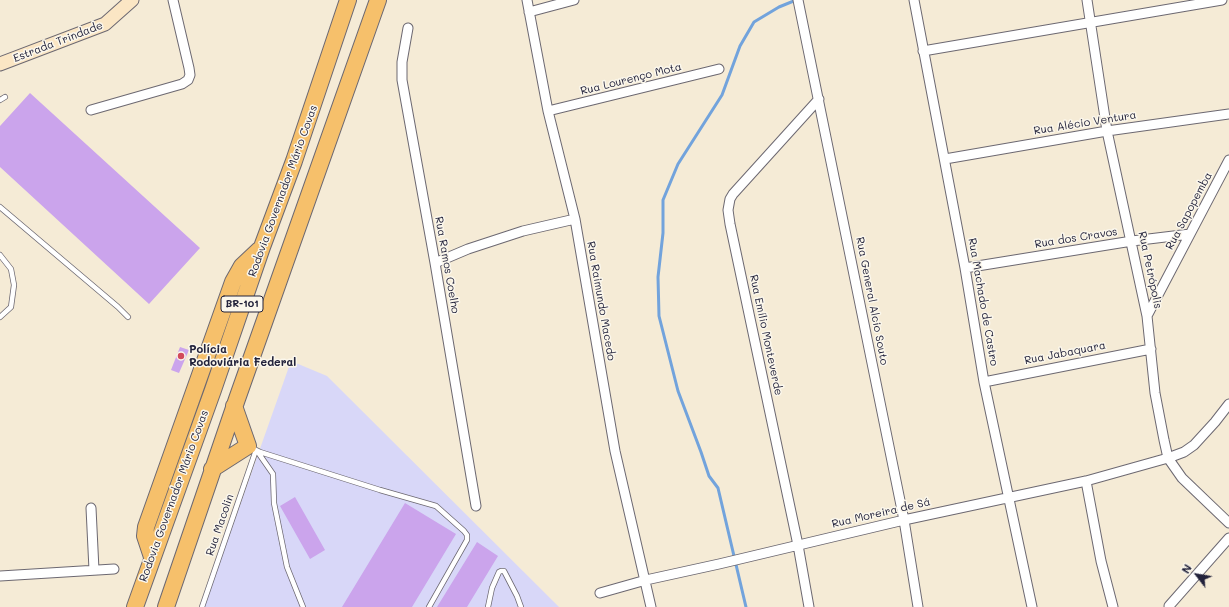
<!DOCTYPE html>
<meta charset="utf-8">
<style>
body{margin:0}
#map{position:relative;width:1229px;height:607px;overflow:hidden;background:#f5ebd6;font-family:Mali,sans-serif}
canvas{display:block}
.north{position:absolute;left:1177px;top:555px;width:40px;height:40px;-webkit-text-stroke:3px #fbf7ec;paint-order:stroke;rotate:301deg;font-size:11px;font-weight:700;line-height:16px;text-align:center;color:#22223b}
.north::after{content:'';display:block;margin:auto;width:14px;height:18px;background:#22223b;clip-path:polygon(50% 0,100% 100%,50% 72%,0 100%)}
</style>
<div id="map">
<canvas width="1229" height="607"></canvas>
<div class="north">N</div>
</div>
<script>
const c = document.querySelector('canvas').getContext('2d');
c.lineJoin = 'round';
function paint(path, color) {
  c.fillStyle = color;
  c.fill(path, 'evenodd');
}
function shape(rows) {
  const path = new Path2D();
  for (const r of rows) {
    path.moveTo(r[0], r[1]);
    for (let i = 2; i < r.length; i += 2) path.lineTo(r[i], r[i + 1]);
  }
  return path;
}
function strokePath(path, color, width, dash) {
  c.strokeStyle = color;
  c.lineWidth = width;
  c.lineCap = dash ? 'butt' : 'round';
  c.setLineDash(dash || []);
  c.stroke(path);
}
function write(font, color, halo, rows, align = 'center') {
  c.font = font + ' Mali,sans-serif';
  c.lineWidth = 3;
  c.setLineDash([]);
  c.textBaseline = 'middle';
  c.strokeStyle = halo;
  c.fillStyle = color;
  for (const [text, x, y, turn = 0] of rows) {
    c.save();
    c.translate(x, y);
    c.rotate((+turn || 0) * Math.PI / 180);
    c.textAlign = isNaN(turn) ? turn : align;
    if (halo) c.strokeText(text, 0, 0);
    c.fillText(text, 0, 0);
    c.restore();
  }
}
paint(shape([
 [291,361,327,376,559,607,204,607]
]), '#d8d7f8');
strokePath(shape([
 [746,607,718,488,709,476,701,452,678,391,659,316,658,277,663,233,663,200,678,164,722,95,740,46,754,22,779,7,796,0]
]), '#72a3dc', 3);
paint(shape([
 [30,93,200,248,149,304,0,167,0,126],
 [180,347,189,350,179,373,171,370],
 [295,497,325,550,310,559,280,506],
 [405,503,456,534,412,607,342,607],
 [477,542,498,556,467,607,437,607]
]), '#cba4ec');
const lane = shape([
 [0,100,5,97],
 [0,207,118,307,128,317],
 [0,255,11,269,14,285,11,307,0,317],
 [250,447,260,452,380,490,436,506,464,531,467,535,467,540,429,607],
 [257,451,273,474,274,503,287,567,303,607],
 [202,607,256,450],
 [488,607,492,588,499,572,501,571,504,571,517,596,521,607]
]);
const street = shape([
 [527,0,548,111,575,219,615,451,651,607],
 [798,0,904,520,918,607],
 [914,0,965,268,984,382,1032,607],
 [1087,0,1107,131,1147,316,1155,393,1164,440,1168,458,1182,478,1229,523],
 [529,12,574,0],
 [408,28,402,62,402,80,435,263,476,506],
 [923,51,1222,0],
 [91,110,182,84,188,80,190,75,189,68,173,0],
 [548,111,719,69],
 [945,159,1107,131,1229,114],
 [435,263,468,249,523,231,575,219],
 [965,268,1132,241,1190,234],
 [1147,316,1229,160],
 [984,382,1151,349],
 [1086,481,1101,561,1113,607],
 [91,508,94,570],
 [0,576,114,569],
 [600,593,646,580,719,564,904,520,1086,481,1168,458,1184,452,1194,445,1215,422,1229,404],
 [1169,606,1229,538],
 [809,607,798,545,730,224,728,210,730,199,733,194,819,99]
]);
const secondary = shape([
 [0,64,105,24,132,0]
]);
const highway = shape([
 [212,469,248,446,234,406],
 [152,557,145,536,146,527,233,282,242,266,259,250],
 [135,607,213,390,262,247,294,161,348,0],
 [166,607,237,399,378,0]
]);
strokePath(lane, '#6c6871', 6);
strokePath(street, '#6c6871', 11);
strokePath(secondary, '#6c6871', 15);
strokePath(highway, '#6c6871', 18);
strokePath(lane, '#fff', 4.5);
strokePath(street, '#fff', 9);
strokePath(secondary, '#fbe6c4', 13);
strokePath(highway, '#f6c06b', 16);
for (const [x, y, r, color] of [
 [181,356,4,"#d1495b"]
]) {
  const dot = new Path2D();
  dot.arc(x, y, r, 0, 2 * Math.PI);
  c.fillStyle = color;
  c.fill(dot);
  strokePath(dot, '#fbf7ec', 1.5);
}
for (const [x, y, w] of [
 [242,304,42]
]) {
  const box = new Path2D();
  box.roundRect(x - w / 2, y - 8, w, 16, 3);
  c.fillStyle = '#fbf7ec';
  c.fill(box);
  strokePath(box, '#22223b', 1);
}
write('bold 10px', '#22223b', null, [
 ["BR-101",242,304]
]);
write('11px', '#22223b', '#fbf7ec', [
 ["Estrada Trindade",58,42,-21],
 ["Rua Lourenço Mota",631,79,-14],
 ["Rua Alécio Ventura",1085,123,-9],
 ["Rodovia Governador Mário Covas",283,191,-70],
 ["Rua Sapopemba",1189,211,-62],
 ["Rua dos Cravos",1076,238,-9],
 ["Rua Ramos Coelho",447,265,80],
 ["Rua Petrópolis",1150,270,78],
 ["Rua Raimundo Macedo",601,301,80],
 ["Rua General Alcio Souto",872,301,79],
 ["Rua Machado de Castro",983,302,80],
 ["Rua Emílio Monteverde",766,335,78],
 ["Rua Jabaquara",1065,353,-11],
 ["Rodovia Governador Mário Covas",174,496,-70],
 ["Rua Moreira de Sá",881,513,-13],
 ["Rua Macolin",220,525,-71]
]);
write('bold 11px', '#22223b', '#fbf7ec', [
 ["Polícia",189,350],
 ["Rodoviária Federal",189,363]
], 'left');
</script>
